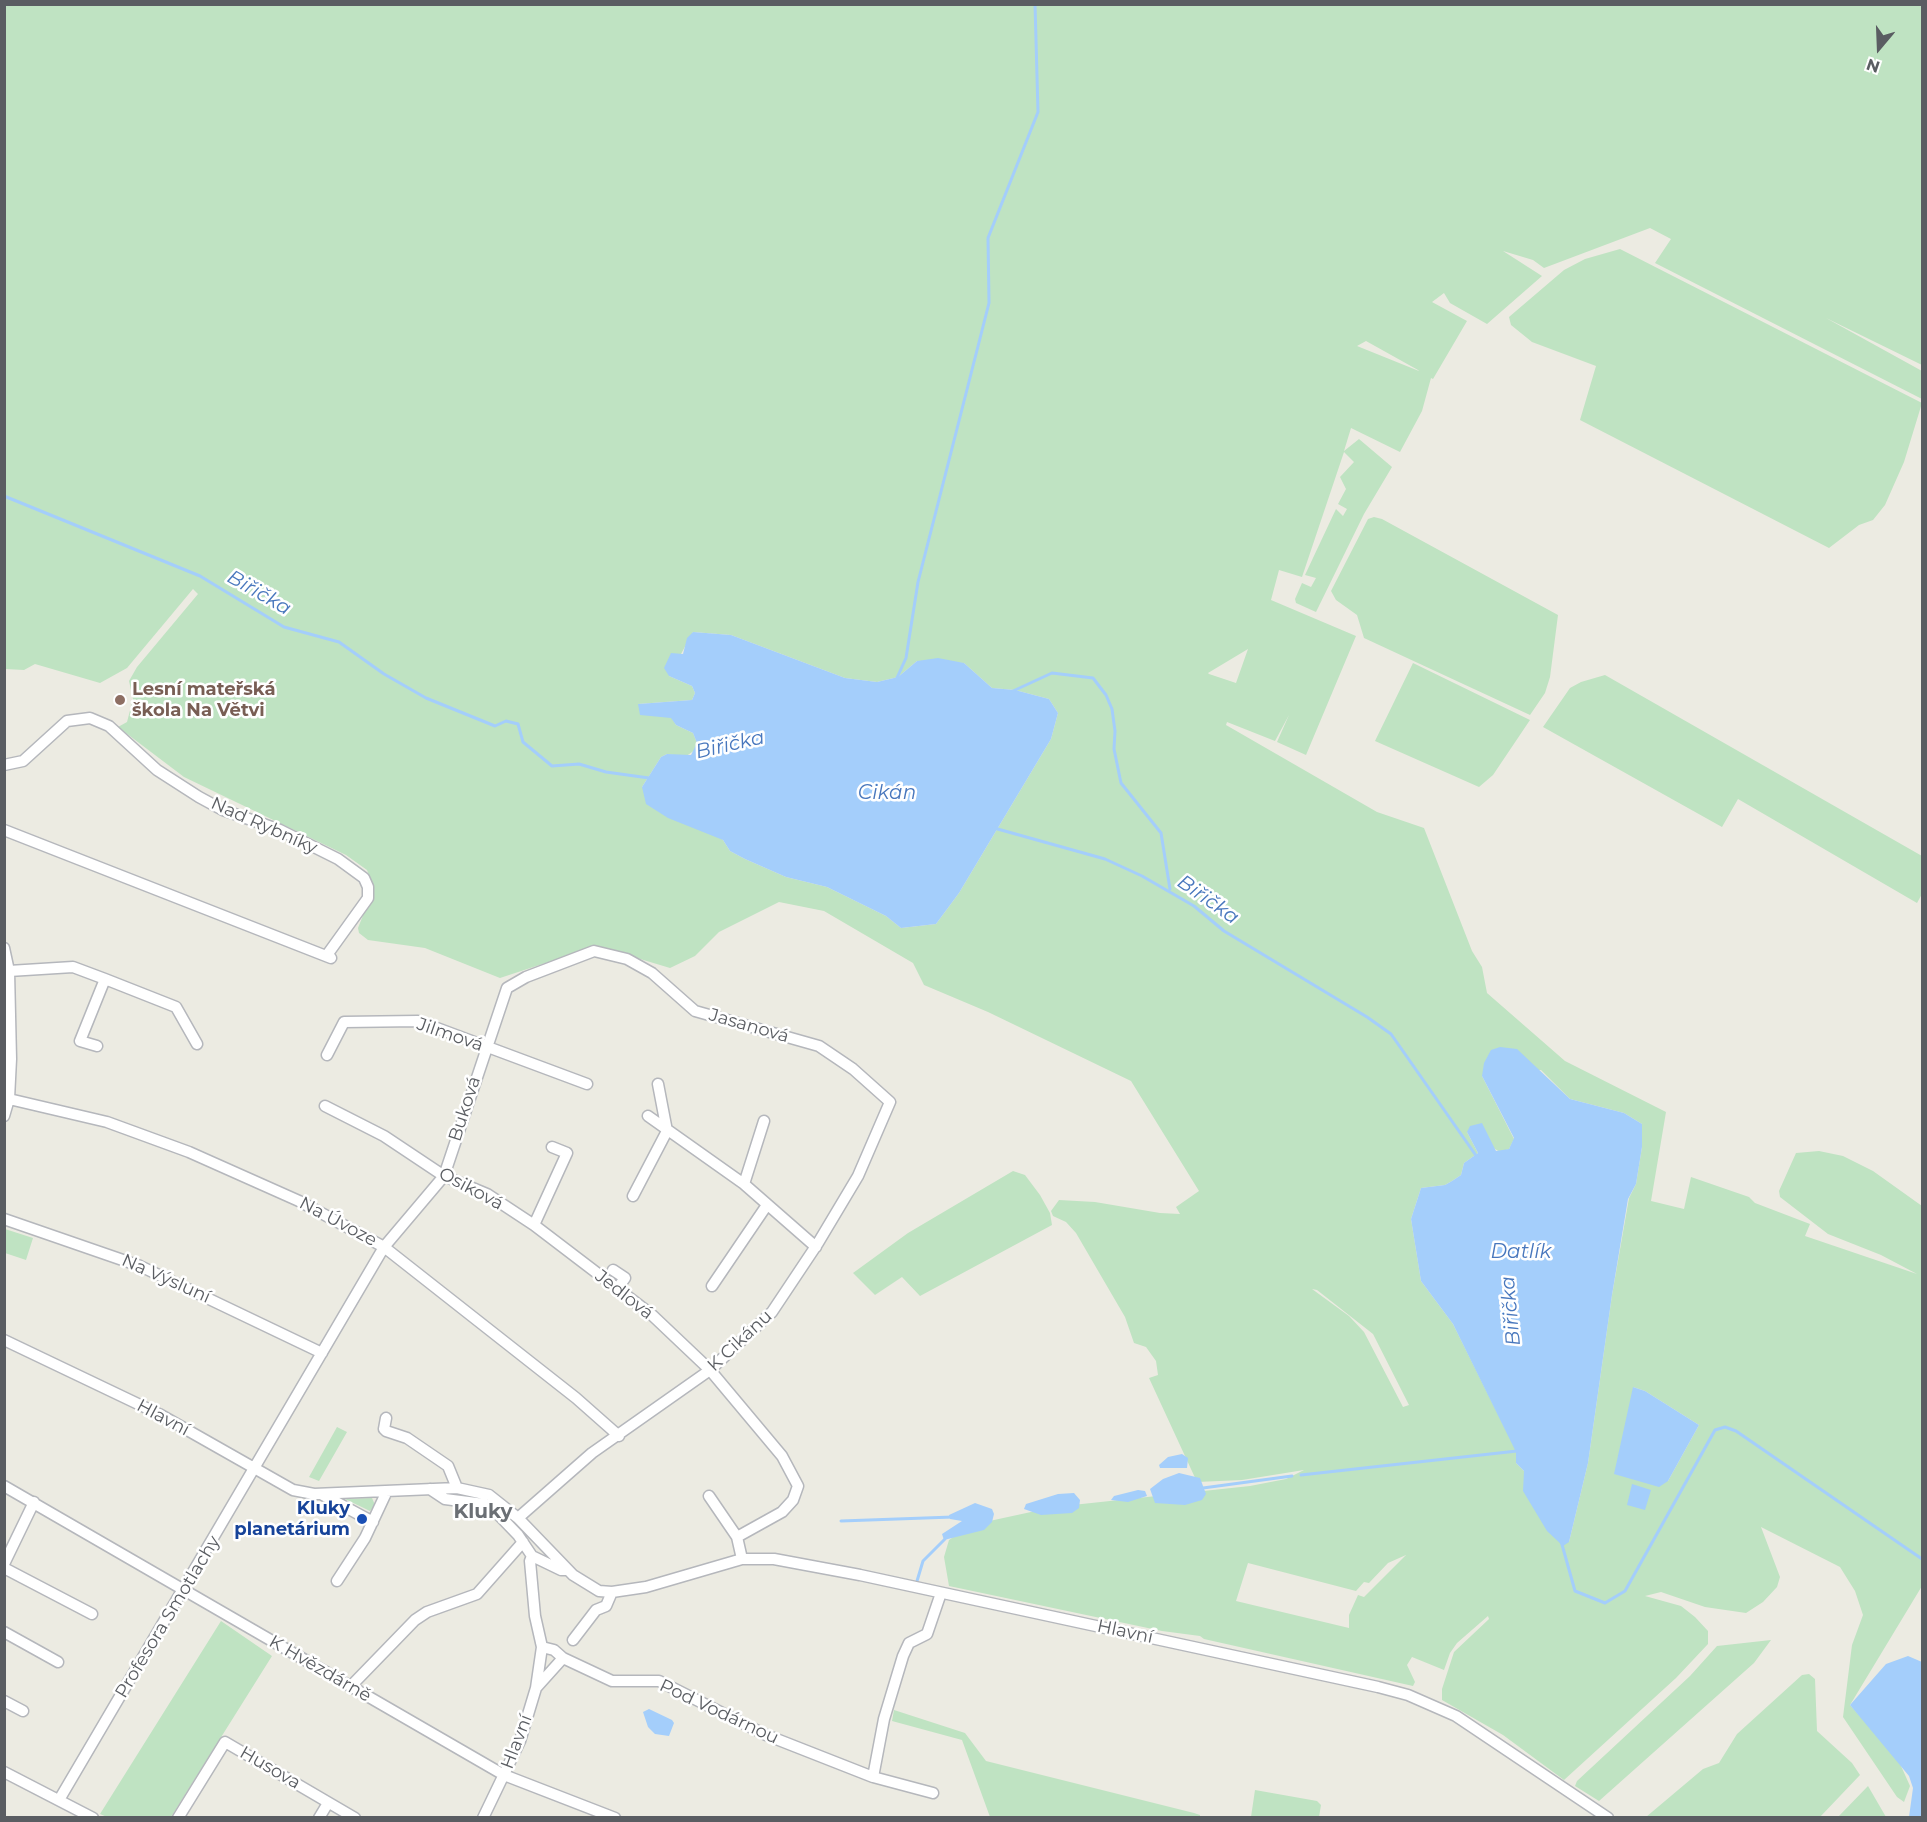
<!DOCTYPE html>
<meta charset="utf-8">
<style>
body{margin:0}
#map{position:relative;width:1927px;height:1822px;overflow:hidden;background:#ecebe2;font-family:Montserrat,sans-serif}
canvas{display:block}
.frame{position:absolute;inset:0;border:6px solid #5a5d62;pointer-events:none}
.north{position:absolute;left:1849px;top:18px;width:60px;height:60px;-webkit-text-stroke:4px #fff;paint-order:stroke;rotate:199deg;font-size:16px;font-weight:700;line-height:24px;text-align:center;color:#5a5d62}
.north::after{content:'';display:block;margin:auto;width:21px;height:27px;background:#5a5d62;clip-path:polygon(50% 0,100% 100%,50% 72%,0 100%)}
</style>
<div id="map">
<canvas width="1927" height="1822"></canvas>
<div class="frame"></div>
<div class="north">N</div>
</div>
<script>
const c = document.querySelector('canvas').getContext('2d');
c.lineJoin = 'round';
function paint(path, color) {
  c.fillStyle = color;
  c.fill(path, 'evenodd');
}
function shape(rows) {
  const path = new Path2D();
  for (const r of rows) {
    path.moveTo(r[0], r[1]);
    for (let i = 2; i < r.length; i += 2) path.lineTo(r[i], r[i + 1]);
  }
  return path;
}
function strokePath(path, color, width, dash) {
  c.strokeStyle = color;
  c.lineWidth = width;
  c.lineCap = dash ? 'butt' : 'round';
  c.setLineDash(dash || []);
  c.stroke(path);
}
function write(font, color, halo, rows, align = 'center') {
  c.font = font + ' Montserrat,sans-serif';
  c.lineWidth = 5;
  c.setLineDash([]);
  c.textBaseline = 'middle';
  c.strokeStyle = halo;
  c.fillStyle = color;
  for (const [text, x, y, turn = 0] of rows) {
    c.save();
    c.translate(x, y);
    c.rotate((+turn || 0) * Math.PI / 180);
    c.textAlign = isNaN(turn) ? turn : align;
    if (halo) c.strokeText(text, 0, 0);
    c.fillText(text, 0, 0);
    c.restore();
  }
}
paint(shape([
 [4,5,1922,5,1922,365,1826,318,1922,371,1922,399,1655,263,1671,239,1650,228,1544,268,1533,260,1503,251,1542,276,1487,324,1450,303,1444,293,1432,302,1467,321,1433,379,1431,378,1422,411,1400,452,1351,428,1344,451,1359,439,1392,467,1364,514,1316,612,1296,603,1295,599,1302,583,1311,587,1316,578,1305,575,1336,509,1343,516,1347,509,1338,504,1346,489,1340,477,1354,462,1344,452,1302,577,1279,570,1271,600,1356,636,1306,755,1277,742,1289,715,1275,741,1227,722,1226,725,1377,812,1424,828,1472,951,1482,967,1487,993,1565,1061,1666,1112,1651,1201,1684,1209,1691,1177,1749,1197,1755,1203,1810,1224,1805,1236,1917,1274,1881,1255,1828,1234,1780,1197,1779,1191,1796,1153,1819,1151,1843,1156,1873,1171,1922,1206,1922,1586,1850,1705,1897,1757,1910,1786,1904,1802,1897,1797,1843,1717,1852,1645,1863,1615,1855,1591,1840,1567,1761,1527,1780,1577,1777,1587,1763,1602,1746,1613,1705,1607,1661,1592,1645,1596,1681,1606,1695,1617,1708,1631,1708,1644,1676,1678,1564,1780,1503,1735,1442,1700,1442,1689,1454,1652,1489,1619,1488,1616,1457,1643,1450,1653,1444,1670,1412,1657,1407,1665,1415,1682,1413,1686,1204,1639,1200,1636,1162,1631,949,1586,944,1557,949,1540,971,1525,1054,1507,1250,1486,1286,1479,1304,1470,1242,1480,1197,1482,1149,1378,1158,1375,1156,1361,1146,1347,1134,1343,1125,1317,1076,1233,1066,1222,1053,1216,1051,1211,1059,1200,1095,1202,1160,1213,1180,1214,1176,1207,1199,1191,1131,1081,988,1012,924,985,913,963,824,911,779,902,719,932,695,956,670,968,597,946,500,978,425,948,368,940,359,933,358,928,374,888,367,870,346,855,184,777,118,727,127,722,133,699,129,681,137,667,198,594,193,589,127,668,100,683,35,664,24,670,5,669],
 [1366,341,1418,370,1419,371,1357,346],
 [693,632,731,635,845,678,877,682,898,677,917,661,964,663,992,688,1015,690,1049,699,1058,713,1051,739,959,893,936,924,901,928,886,916,827,887,786,877,745,859,730,851,723,840,642,787,661,757,667,754,685,757,695,750,697,743,693,733,676,725,672,718,638,704,692,700,695,693,692,686,669,676],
 [1248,649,1236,683,1209,674,1208,673],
 [1541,1070,1570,1099,1624,1113,1642,1124,1642,1147,1636,1184,1629,1198,1612,1295,1588,1463,1569,1542,1524,1471,1516,1463,1517,1452,1453,1324,1421,1281,1411,1219,1421,1188,1445,1185,1452,1181,1461,1175,1464,1163,1478,1153,1467,1132,1500,1152,1509,1149,1514,1139,1482,1076],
 [1312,1289,1317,1290,1373,1334,1409,1405,1403,1407,1364,1332,1349,1316],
 [1633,1387,1645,1391,1699,1425,1668,1481],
 [1406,1555,1364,1597,1358,1595,1349,1615,1349,1628,1236,1601,1248,1563,1356,1591,1364,1582,1369,1583,1388,1563],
 [1620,249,1922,403,1904,462,1885,505,1873,520,1859,525,1829,548,1580,420,1596,366,1532,342,1511,325,1509,317,1564,270,1585,259],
 [1374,517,1382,519,1558,615,1550,677,1545,693,1530,715,1364,638,1357,615,1336,600,1331,591,1368,519],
 [1413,663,1530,720,1493,775,1479,787,1375,741],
 [1605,675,1922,856,1922,894,1917,903,1738,799,1722,827,1543,727,1570,688,1581,682],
 [1013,1171,1025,1175,1040,1195,1050,1213,1052,1225,920,1296,902,1277,875,1295,853,1273,908,1233],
 [5,1229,33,1238,26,1260,5,1253],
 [337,1427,347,1432,319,1481,309,1477],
 [372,1498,375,1505,370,1511,345,1499],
 [221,1621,272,1656,171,1817,107,1817,100,1814],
 [1771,1640,1754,1663,1599,1801,1575,1786,1577,1781,1690,1676,1717,1646],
 [1809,1674,1815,1679,1817,1731,1852,1763,1860,1775,1820,1817,1646,1817,1703,1769,1719,1763,1737,1734,1802,1675],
 [894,1710,965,1733,986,1761,1194,1813,1200,1815,1200,1817,990,1817,962,1740,892,1721],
 [1868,1786,1886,1817,1838,1817],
 [1255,1790,1317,1801,1321,1805,1319,1817,1251,1817]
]), '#bfe3c2');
paint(shape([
 [693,632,731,635,845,678,877,682,898,677,917,661,938,658,964,663,992,688,1015,690,1049,699,1058,713,1051,739,959,893,936,924,901,928,886,916,827,887,786,877,745,859,730,851,723,840,668,818,646,804,642,787,661,757,667,754,691,755,697,743,693,733,676,725,671,718,640,715,638,704,692,700,695,693,692,686,669,676,664,668,671,653,683,654,687,638],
 [1500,1047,1517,1049,1570,1099,1624,1113,1642,1124,1642,1147,1636,1184,1628,1199,1612,1295,1588,1463,1569,1542,1563,1546,1547,1531,1523,1491,1524,1471,1516,1463,1516,1452,1453,1324,1421,1281,1411,1219,1421,1188,1445,1185,1452,1181,1461,1175,1464,1163,1478,1153,1467,1132,1470,1126,1482,1123,1496,1151,1509,1149,1514,1138,1482,1076,1484,1063,1491,1050],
 [1633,1387,1645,1391,1699,1425,1668,1481,1659,1487,1614,1474],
 [1182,1454,1188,1458,1187,1468,1160,1468,1159,1465,1168,1457],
 [1179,1473,1200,1478,1206,1494,1202,1500,1185,1505,1155,1503,1150,1489,1163,1479],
 [1632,1484,1651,1490,1645,1510,1627,1505],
 [1138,1490,1145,1491,1147,1496,1128,1502,1111,1500,1114,1496],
 [1074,1493,1080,1500,1079,1508,1072,1513,1041,1515,1024,1509,1026,1504,1058,1494],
 [975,1503,992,1509,994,1514,992,1522,984,1530,944,1540,942,1534,962,1521,950,1519,949,1515],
 [1908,1656,1922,1662,1922,1817,1909,1817,1913,1788,1909,1776,1850,1705,1886,1664],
 [649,1709,672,1720,674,1723,669,1736,655,1734,648,1727,643,1712]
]), '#a4cefb');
strokePath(shape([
 [4,496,200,576,284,627,339,642,384,674,426,698,495,726,506,721,518,724,523,742,552,766,579,764,606,772,649,778],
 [896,680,906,658,918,582,989,303,988,238,1038,112,1035,4],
 [1013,691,1052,673,1093,678,1106,695,1112,709,1115,731,1114,749,1121,783,1161,833,1170,889],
 [994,828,1105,859,1142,876,1194,906,1224,931,1367,1017,1391,1034,1477,1157],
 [1301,1475,1517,1451],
 [1203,1488,1292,1476],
 [841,1521,953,1517],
 [1561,1541,1575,1591,1605,1603,1625,1591,1715,1430,1725,1427,1736,1431,1922,1559],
 [917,1581,923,1561,945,1539]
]), '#a4cefb', 3);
const street = shape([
 [4,765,23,761,67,721,90,718,109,726,157,770,199,797,223,810,280,830,338,859,364,878,368,887,368,898,327,955],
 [4,830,331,958],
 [4,948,9,971,11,1059,9,1099,4,1116],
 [9,971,73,967,105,979,176,1007,197,1044],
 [97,1046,80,1041,105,979],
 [327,1055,344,1022,418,1021,587,1084],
 [658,1084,667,1131],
 [9,1099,107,1122,189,1152,299,1201,384,1247,576,1398,619,1436],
 [325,1106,384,1136,444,1176,487,1194,534,1225,652,1315,710,1370,782,1456,798,1486,793,1500,782,1512,737,1537,742,1559],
 [648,1116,744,1184,816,1247],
 [744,1184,764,1121],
 [633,1196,667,1131],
 [4,1219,140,1266,322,1353],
 [534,1225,567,1153,552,1147],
 [613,1270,625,1278,617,1289],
 [712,1286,767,1205],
 [4,1340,159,1414,293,1490,314,1494,457,1488,489,1495,518,1518,573,1575,599,1591,612,1592,646,1587,742,1559,774,1559,860,1575,1378,1687,1408,1695,1456,1716,1608,1818],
 [386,1418,384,1429,386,1431,407,1438,448,1466,457,1488],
 [4,1486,504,1775,615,1818],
 [430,1489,445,1499,484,1504,492,1508,518,1535,532,1556,561,1570,568,1570],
 [323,1495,373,1522],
 [709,1496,737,1537],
 [4,1564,34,1502],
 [4,1568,92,1614],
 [337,1581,365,1538,387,1491],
 [4,1632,58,1662],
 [573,1640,596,1610,606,1606,612,1592],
 [542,1647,554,1650,563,1658,612,1681,659,1681,766,1735,873,1777,884,1719,903,1656,909,1643,927,1634,941,1593],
 [351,1686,415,1620,427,1612,477,1594,523,1542],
 [536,1688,563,1658],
 [4,1701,23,1711],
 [4,1772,93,1818],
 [873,1777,933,1793],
 [59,1800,384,1247,444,1176,507,988,526,977,594,951,627,959,652,973,695,1011,819,1046,853,1069,890,1102,858,1176,818,1243,772,1312,710,1370,592,1453,518,1518],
 [178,1818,225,1742,355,1818],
 [319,1818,328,1803],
 [483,1818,520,1741,536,1688,542,1647,535,1616,530,1561,532,1556]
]);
strokePath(street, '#b5b7bc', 13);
strokePath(street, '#fff', 10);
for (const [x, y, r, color] of [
 [120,700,6,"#8d6e63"],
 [362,1519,6,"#1a4fb4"]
]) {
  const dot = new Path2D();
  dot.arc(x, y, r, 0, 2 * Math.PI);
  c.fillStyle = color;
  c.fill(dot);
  strokePath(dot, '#fff', 2);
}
write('bold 18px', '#785e54', '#fff', [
 ["Lesní mateřská",132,690],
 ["škola Na Větvi",132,711]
], 'left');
write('18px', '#5a5d62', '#fff', [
 ["Nad Rybníky",264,826,24],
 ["Jasanová",749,1026,16],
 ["Jilmová",450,1035,19],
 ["Buková",465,1109,-72],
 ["Osiková",471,1189,28],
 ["Na Úvoze",338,1222,28],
 ["Na Výsluní",166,1279,24],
 ["Jedlová",624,1295,38],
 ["K Cikánu",740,1341,-43],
 ["Hlavní",163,1418,28],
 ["Profesora Smotlachy",168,1617,-59],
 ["Hlavní",1125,1632,12],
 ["K Hvězdárně",320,1669,30],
 ["Pod Vodárnou",719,1712,25],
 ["Hlavní",517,1742,-69],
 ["Husova",270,1768,30]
]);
write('bold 18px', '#164399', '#fff', [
 ["Kluky",350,1509],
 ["planetárium",350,1530]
], 'right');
write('italic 20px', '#4877bd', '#fff', [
 ["Biřička",259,593,30],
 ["Biřička",730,745,-13],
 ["Cikán",887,793],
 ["Biřička",1208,900,35],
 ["Datlík",1521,1252],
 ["Biřička",1511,1311,-95]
]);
write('bold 20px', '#6b6f74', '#fff', [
 ["Kluky",483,1512]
]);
</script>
